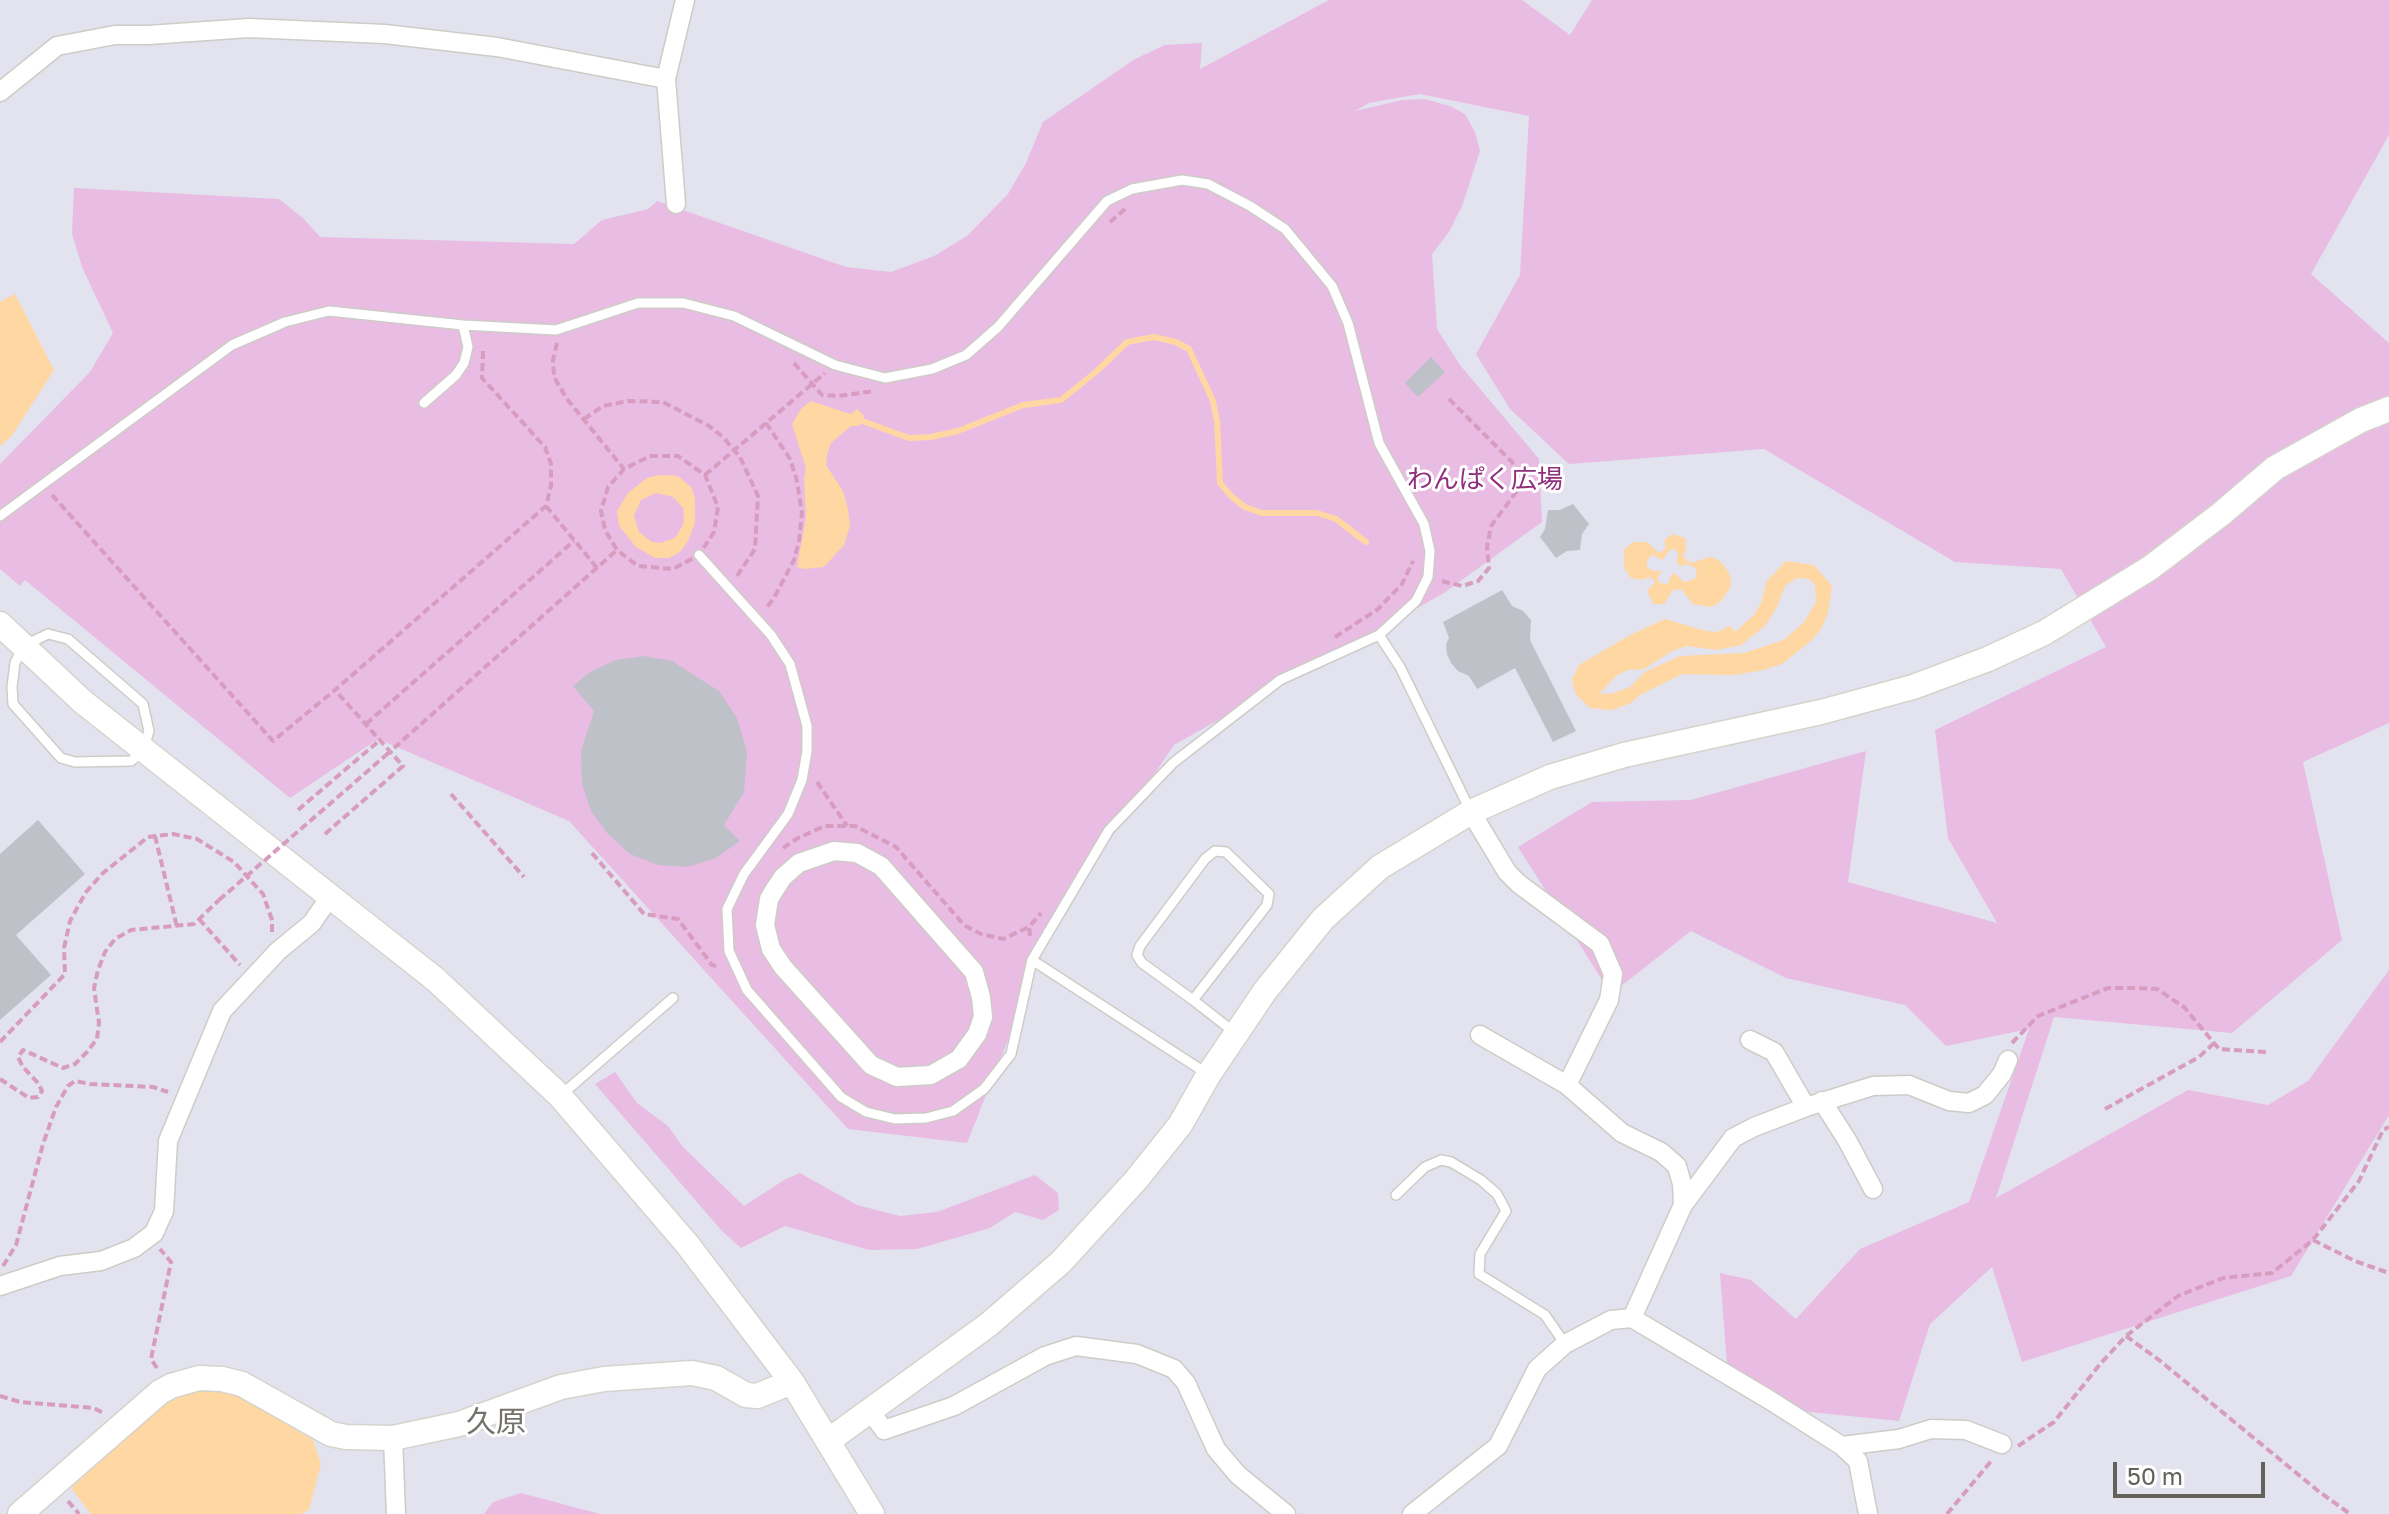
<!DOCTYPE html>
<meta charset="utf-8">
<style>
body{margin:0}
#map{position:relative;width:2389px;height:1514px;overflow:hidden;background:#e2e3ef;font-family:"Golos Text",sans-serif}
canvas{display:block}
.scale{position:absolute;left:2113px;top:1462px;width:152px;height:36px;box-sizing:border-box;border:4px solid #64615a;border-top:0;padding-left:10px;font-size:24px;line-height:28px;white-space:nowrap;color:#64615a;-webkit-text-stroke:6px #fff;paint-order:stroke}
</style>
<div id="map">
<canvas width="2389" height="1514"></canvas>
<div class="scale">50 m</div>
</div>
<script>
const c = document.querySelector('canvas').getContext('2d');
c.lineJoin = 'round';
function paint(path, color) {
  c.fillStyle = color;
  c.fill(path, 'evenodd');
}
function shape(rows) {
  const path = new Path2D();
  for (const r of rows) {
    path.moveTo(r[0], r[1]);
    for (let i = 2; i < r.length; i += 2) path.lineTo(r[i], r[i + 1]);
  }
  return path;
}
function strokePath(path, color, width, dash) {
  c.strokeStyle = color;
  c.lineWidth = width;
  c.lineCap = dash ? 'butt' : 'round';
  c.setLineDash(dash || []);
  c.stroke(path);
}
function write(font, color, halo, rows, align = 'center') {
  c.font = font + ' "Golos Text","Noto Sans JP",sans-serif';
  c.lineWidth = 6;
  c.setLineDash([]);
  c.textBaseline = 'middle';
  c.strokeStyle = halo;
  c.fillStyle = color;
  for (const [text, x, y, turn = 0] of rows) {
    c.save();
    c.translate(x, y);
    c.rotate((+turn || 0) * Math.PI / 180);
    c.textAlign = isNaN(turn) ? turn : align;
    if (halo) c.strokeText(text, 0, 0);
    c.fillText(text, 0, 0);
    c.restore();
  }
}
paint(shape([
 [1329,0,1522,0,1570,35,1592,0,2389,0,2389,135,2311,274,2389,343,2389,723,2303,762,2342,940,2232,1033,2054,1017,1996,1198,2188,1090,2268,1105,2308,1081,2389,970,2389,1115,2291,1276,2022,1362,1992,1267,1930,1324,1899,1421,1809,1412,1728,1378,1720,1273,1751,1280,1796,1319,1860,1249,1969,1202,2029,1029,1946,1046,1905,1005,1786,978,1691,931,1611,994,1518,847,1592,802,1691,800,1866,751,1848,882,1997,923,1948,838,1935,730,2106,647,2061,569,1955,562,1764,449,1569,464,1510,409,1476,354,1520,275,1529,116,1420,94,1369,103,1355,111,1402,100,1425,99,1450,106,1465,114,1475,132,1480,151,1462,206,1449,232,1432,254,1437,329,1460,365,1539,459,1542,522,1444,593,1174,745,1056,919,967,1143,848,1129,569,821,378,739,290,798,25,580,20,586,0,569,0,464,90,372,113,333,82,267,72,234,74,188,279,199,304,219,320,237,574,244,602,220,648,209,657,201,846,267,891,272,934,256,967,236,1008,194,1026,163,1043,122,1135,59,1165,45,1202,43,1200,69],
 [615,1072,637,1103,668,1126,683,1147,744,1206,784,1180,800,1173,857,1205,900,1216,937,1212,1035,1175,1058,1193,1059,1210,1043,1220,1015,1212,990,1228,917,1249,869,1250,785,1226,741,1248,722,1231,595,1084],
 [521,1493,600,1514,484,1514,493,1502]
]), '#e9bce3');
paint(shape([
 [15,294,54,370,11,437,0,446,0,302],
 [811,401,850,414,857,409,864,416,859,426,851,426,831,443,827,455,826,465,843,491,848,509,850,526,844,545,824,567,804,569,797,567,806,517,804,479,806,468,792,424,801,409],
 [659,475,678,476,691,487,695,498,695,523,688,541,680,552,669,558,655,558,636,547,619,526,617,511,628,493,647,478],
 [656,493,673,497,683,508,684,517,683,525,675,538,660,543,652,542,639,532,634,516,641,500],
 [1673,534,1685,538,1686,549,1683,556,1690,563,1711,557,1720,561,1728,571,1731,580,1730,589,1720,602,1711,607,1693,604,1681,589,1673,590,1664,604,1653,604,1647,591,1655,582,1650,577,1641,580,1631,578,1624,568,1624,550,1633,542,1647,542,1659,553,1665,549,1665,539],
 [1672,548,1678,553,1677,563,1681,567,1684,564,1692,566,1697,570,1695,579,1684,582,1674,573,1671,575,1668,584,1659,583,1658,576,1662,572,1651,570,1647,566,1647,559,1653,555,1662,560],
 [1786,561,1814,565,1832,586,1828,613,1821,629,1812,640,1782,664,1763,670,1734,675,1682,674,1640,695,1631,703,1612,710,1590,708,1575,693,1572,679,1579,665,1632,634,1665,619,1706,631,1717,632,1730,626,1735,632,1754,615,1761,603,1767,581],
 [1801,578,1809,579,1815,585,1816,602,1804,622,1784,640,1744,653,1680,656,1645,672,1630,687,1614,693,1599,694,1617,675,1628,670,1644,669,1672,651,1687,646,1717,650,1741,645,1765,626,1777,607,1785,586,1795,579],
 [213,1389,237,1395,313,1440,321,1464,309,1510,301,1514,91,1514,71,1488,166,1403,190,1392]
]), '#ffd7a2');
strokePath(shape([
 [857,419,909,438,931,437,958,431,1023,405,1061,400,1097,371,1127,342,1154,337,1176,342,1189,349,1213,401,1217,421,1220,483,1232,497,1245,507,1262,513,1317,513,1336,519,1366,542]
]), '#ffd7a2', 6);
paint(shape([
 [1431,357,1445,372,1418,397,1405,383],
 [1573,504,1589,524,1582,534,1580,550,1567,551,1556,558,1540,537,1545,529,1548,510,1560,510],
 [1502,590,1512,606,1523,611,1531,620,1530,640,1576,731,1553,742,1515,668,1477,689,1469,676,1458,671,1451,663,1447,654,1446,644,1449,638,1443,622],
 [644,656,672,661,719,691,737,718,747,752,744,792,724,825,740,841,716,858,687,867,658,865,630,854,608,834,591,811,582,784,581,751,594,711,573,686,590,672,616,660],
 [38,820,85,874,16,935,51,975,0,1020,0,854]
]), '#bfc1c9');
const lane = shape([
 [424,403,456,375,464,363,468,347,463,325],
 [0,516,232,345,285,322,329,311,463,325,556,330,638,303,683,303,734,316,835,365,885,378,932,369,966,355,998,327,1107,201,1132,189,1182,180,1208,184,1250,206,1285,229,1332,286,1348,323,1379,443,1424,524,1430,551,1428,577,1416,601,1379,635,1280,680,1173,763,1109,830,1032,960,1011,1054,984,1089,953,1111,926,1118,895,1119,866,1112,841,1097,747,990,729,951,727,909,744,874,788,814,802,780,807,751,807,726,790,664,771,635,699,555],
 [48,634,68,639,143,704,149,731,143,751,131,761,75,762,61,758,13,704,12,687,15,663,23,646,48,634],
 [1379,635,1400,667,1471,812],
 [1215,851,1226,852,1269,894,1267,905,1193,1000,1142,963,1137,955,1140,946,1205,859,1215,851],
 [1032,960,1206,1073],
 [1193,1000,1234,1032],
 [560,1096,673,998],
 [1396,1195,1425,1167,1441,1160,1451,1162,1481,1180,1497,1194,1506,1211,1480,1254,1479,1274,1545,1315,1565,1344]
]);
const street = shape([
 [0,92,57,46,115,35,148,35,249,28,385,34,497,47,666,79],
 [676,204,666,79,685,0],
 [1471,812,1507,872,1519,884,1600,944,1613,974,1609,1000,1567,1085,1622,1133,1661,1152,1677,1166,1682,1184,1683,1205],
 [834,851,857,853,881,866,974,972,981,997,983,1017,977,1034,959,1059,931,1075,897,1077,871,1065,783,967,771,949,765,925,769,899,775,889,783,877,799,863,834,851],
 [1480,1035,1567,1085],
 [1750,1040,1774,1052,1806,1107],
 [1822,1101,1847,1140,1873,1189],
 [0,1286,60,1266,101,1261,134,1248,154,1233,164,1211,168,1141,222,1011,278,951,312,923,331,895],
 [1632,1318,1683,1205,1733,1138,1754,1127,1806,1107,1873,1086,1909,1085,1949,1101,1969,1103,1985,1095,2002,1074,2008,1060],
 [871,1412,884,1430,954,1406,1045,1356,1076,1346,1137,1354,1174,1369,1186,1383,1216,1449,1238,1475,1286,1514],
 [393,1438,396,1514],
 [1842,1446,1899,1439,1931,1429,1966,1430,2002,1444],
 [1412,1514,1498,1446,1537,1369,1565,1344,1611,1320,1632,1318,1768,1399,1842,1446,1858,1461,1868,1514]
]);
const secondary = shape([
 [0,624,83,702,435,979,560,1096,687,1244,792,1382,872,1514],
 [828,1441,988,1325,1061,1262,1136,1180,1180,1125,1209,1074,1265,991,1323,919,1380,867,1471,812,1550,777,1624,755,1821,712,1913,687,1988,659,2044,633,2150,568,2221,514,2275,468,2361,420,2389,409],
 [20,1514,160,1392,171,1386,199,1378,222,1379,242,1384,331,1434,346,1437,393,1438,459,1424,561,1387,604,1379,692,1373,716,1378,746,1395,757,1396,792,1382]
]);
strokePath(lane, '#ceccc6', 12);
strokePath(street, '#ceccc6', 21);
strokePath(secondary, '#d5d3cb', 27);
strokePath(shape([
 [1110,222,1125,209],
 [557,343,553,360,554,377,567,399,624,469],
 [794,363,822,395,838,396,874,391],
 [584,419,603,406,628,401,663,402,709,426,723,437,740,457,758,496,755,549,737,576],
 [766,423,790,459,797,481,802,513,799,541,794,560,774,598,766,608],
 [650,456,678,456,705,475,718,507,714,532,699,555,673,569,638,566,617,550,605,530,601,511,608,487,624,469,650,456],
 [705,475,825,373],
 [52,495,273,741,335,690,546,506,551,486,551,464,545,447,482,378,483,351],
 [546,506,597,568],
 [1442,581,1462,586,1478,581,1489,568,1487,547,1491,526,1517,491,1518,476,1512,462,1447,397],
 [1335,637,1378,609,1402,584,1413,561],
 [366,724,574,541],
 [385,756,617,550],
 [817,782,847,826],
 [451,794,524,877],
 [298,810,380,740],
 [325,834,403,766,335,690],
 [155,836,177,927],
 [783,848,798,838,825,826,855,826,896,847,964,925,981,934,1003,939,1029,927],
 [592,853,644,914,678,919,712,965,720,967],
 [199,919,240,965],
 [1030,936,1029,927,1041,913],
 [0,1042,65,974,64,948,70,921,86,892,103,873,148,837,173,834,197,839,234,862,263,894,272,920,272,933],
 [2012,1043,2038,1016,2108,988,2133,988,2157,989,2184,1007,2219,1049,2266,1052],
 [0,1079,29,1098,38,1097,42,1091,38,1083,23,1067,18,1057,23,1050,63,1068,75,1064,86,1053,97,1039,99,1023,94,988,98,970,105,952,115,939,131,930,194,924,219,900],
 [2105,1109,2199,1057,2214,1043],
 [2313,1240,2355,1261,2389,1273],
 [3,1266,16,1245,43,1144,56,1107,68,1086,75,1081,90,1084,153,1087,168,1092],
 [2126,1336,2159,1360,2317,1490,2350,1514],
 [157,1368,151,1359,171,1262,160,1249],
 [0,1396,20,1402,94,1408,103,1413],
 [2018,1446,2054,1422,2101,1363,2126,1336,2178,1296,2223,1278,2272,1273,2313,1240,2359,1181,2383,1130,2389,1127],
 [68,1501,79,1514],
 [1947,1514,1992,1460]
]), '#d79cbf', 4, [8, 4]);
strokePath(lane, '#fff', 9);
strokePath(street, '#fff', 18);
strokePath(secondary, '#fff', 24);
strokePath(shape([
 [219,900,385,756]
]), '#d79cbf', 4, [8, 4]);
write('26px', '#8f2f7d', '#fff', [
 ["わんぱく広場",1485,480]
]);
write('30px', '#76726b', '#fff', [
 ["久原",496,1422]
]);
</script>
